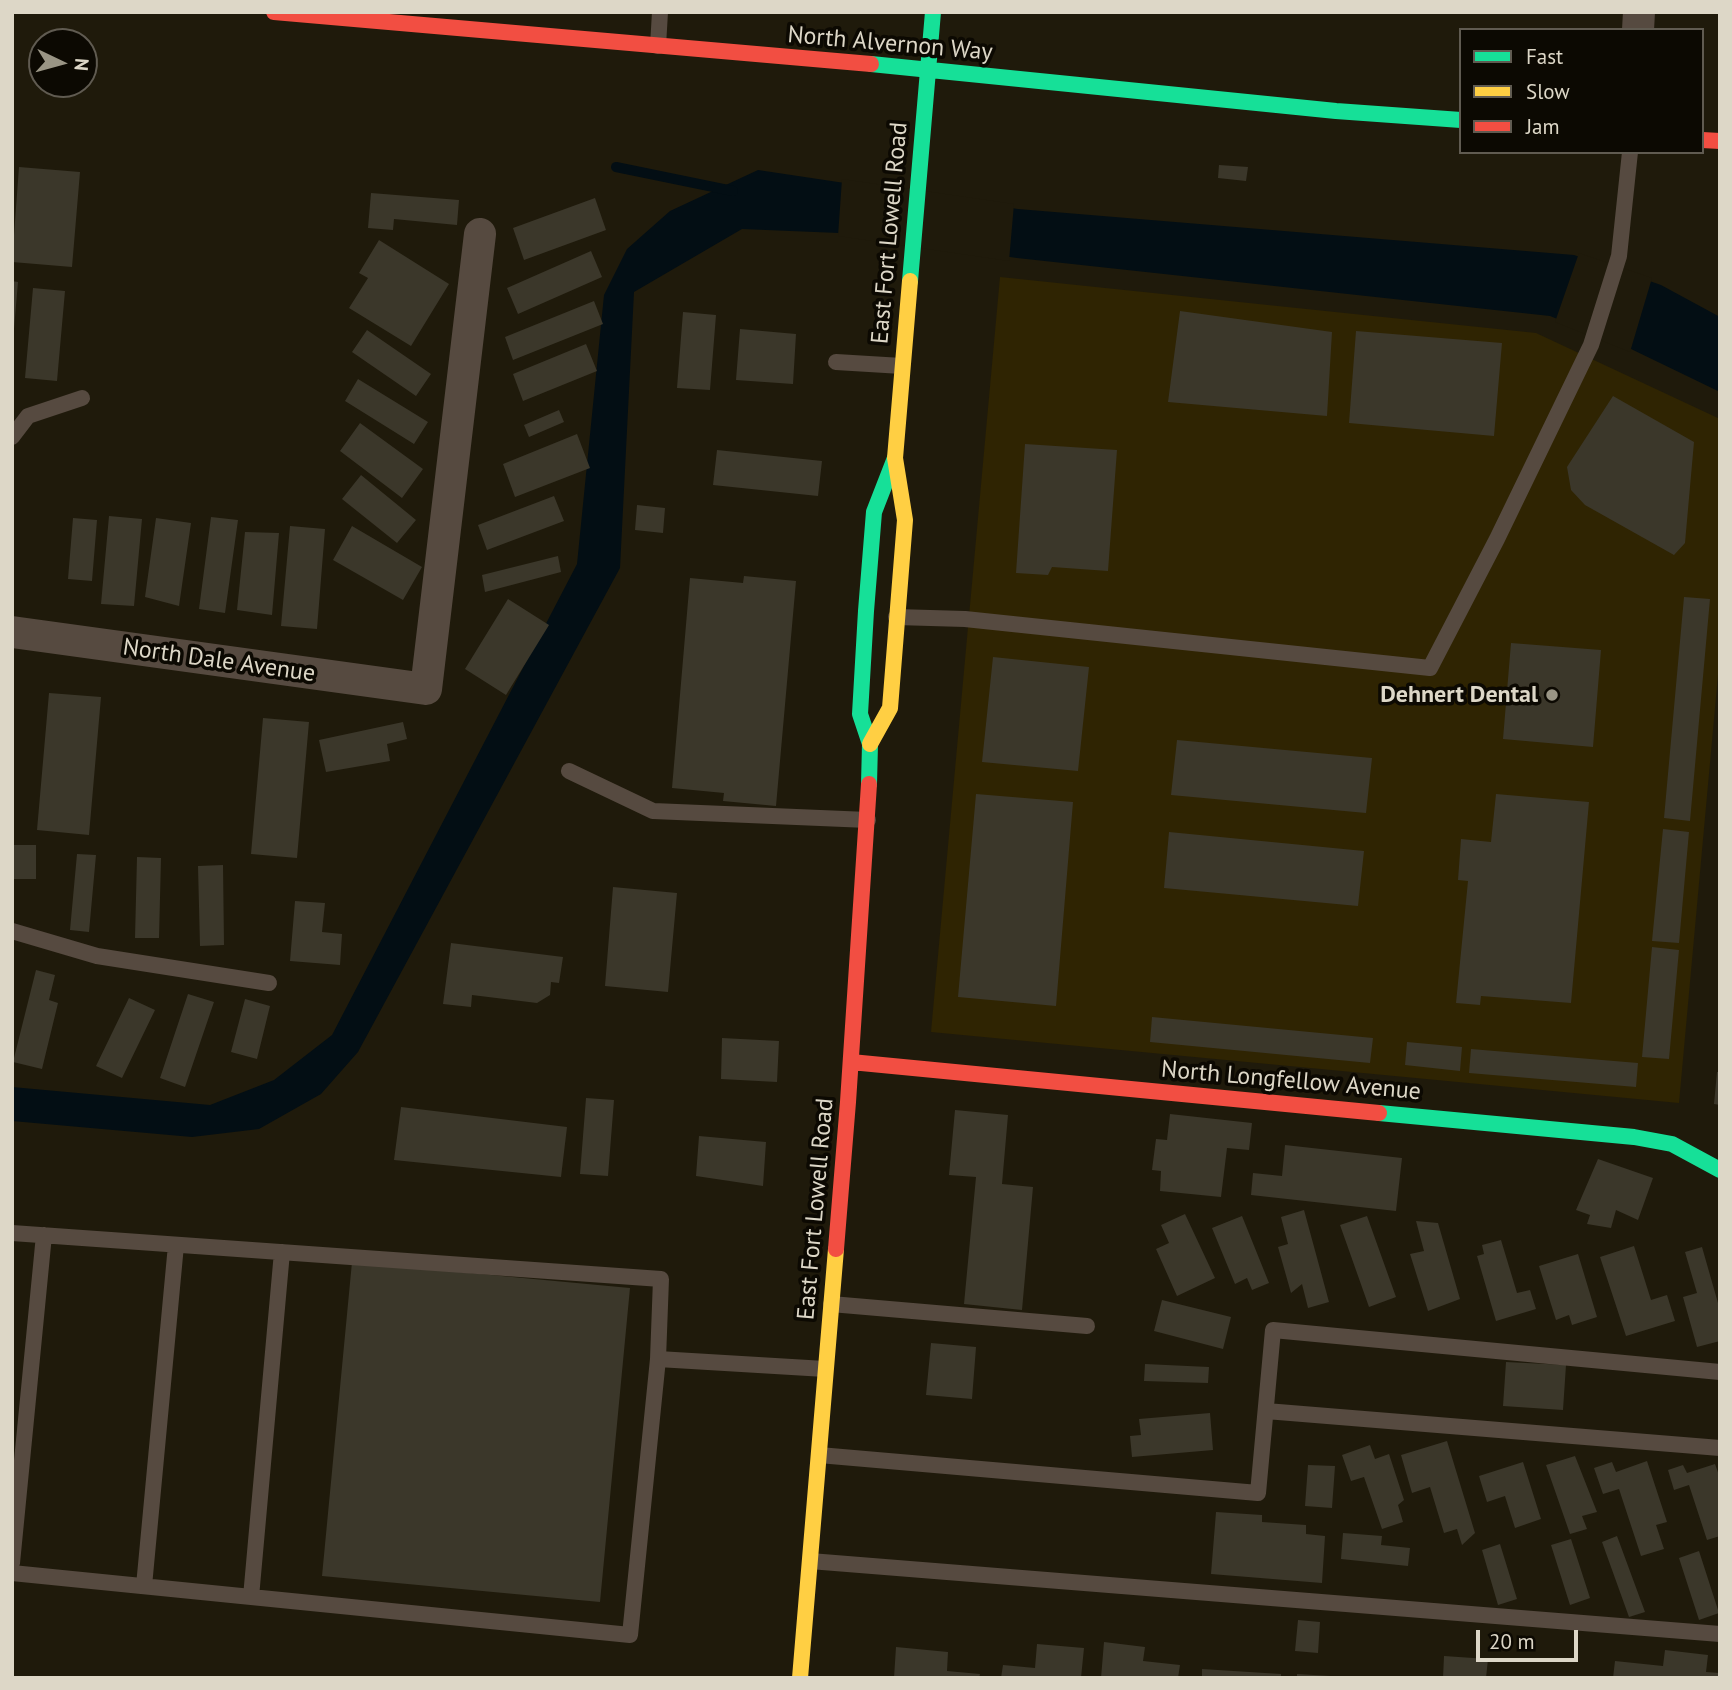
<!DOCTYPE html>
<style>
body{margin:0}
#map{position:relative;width:1732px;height:1690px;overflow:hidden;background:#1f1a0b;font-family:"PT Sans",sans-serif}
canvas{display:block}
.frame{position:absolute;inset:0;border:14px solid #ddd7c7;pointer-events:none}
.legend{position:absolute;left:1459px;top:28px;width:245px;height:126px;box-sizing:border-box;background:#0c0902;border:2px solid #605b51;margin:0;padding:9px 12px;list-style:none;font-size:21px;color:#ddd7c7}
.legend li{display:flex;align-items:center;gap:14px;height:35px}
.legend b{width:35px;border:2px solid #605b51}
.north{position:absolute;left:28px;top:28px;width:70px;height:70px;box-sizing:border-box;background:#0c0902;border:2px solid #605b51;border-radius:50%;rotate:95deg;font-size:19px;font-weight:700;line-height:28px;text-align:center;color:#ddd7c7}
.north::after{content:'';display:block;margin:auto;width:24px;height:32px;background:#9a9585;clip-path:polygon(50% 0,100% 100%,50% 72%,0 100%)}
.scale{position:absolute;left:1476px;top:1630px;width:102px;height:32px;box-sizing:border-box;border:4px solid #ddd7c7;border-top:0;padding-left:9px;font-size:21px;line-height:24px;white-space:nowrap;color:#ddd7c7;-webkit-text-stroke:5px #0c0902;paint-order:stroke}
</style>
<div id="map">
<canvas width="1732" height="1690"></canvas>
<div class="frame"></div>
<ul class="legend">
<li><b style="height:9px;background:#16e098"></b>Fast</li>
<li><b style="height:9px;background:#ffcf43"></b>Slow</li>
<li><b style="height:9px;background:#f24e42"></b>Jam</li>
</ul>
<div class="north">N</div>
<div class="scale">20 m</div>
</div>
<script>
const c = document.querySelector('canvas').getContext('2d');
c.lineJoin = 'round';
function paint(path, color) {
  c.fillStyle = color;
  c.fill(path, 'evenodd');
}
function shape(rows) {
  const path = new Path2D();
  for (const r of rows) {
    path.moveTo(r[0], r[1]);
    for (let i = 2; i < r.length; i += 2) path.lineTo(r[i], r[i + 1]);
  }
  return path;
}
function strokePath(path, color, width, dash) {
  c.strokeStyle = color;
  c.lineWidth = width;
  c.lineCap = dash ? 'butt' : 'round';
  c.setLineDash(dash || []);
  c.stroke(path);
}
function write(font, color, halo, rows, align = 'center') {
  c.font = font + ' "PT Sans",sans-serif';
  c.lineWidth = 7;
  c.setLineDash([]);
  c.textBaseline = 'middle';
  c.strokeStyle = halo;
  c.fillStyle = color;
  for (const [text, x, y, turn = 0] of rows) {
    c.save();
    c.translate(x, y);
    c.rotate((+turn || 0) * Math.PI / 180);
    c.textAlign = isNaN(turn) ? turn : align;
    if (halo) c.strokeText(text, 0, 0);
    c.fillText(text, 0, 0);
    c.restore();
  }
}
paint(shape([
 [1000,277,1536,333,1720,419,1720,653,1679,1103,931,1032]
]), '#2f2402');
paint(shape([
 [758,170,1018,209,1574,255,1661,285,1720,317,1720,392,1629,348,1550,316,1017,258,839,233,742,229,634,292,620,568,358,1052,321,1094,259,1129,192,1137,12,1121,12,1087,210,1105,274,1080,332,1035,577,564,604,295,627,249,670,211]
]), '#030e14');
paint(shape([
 [842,179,1014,204,1009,261,838,236],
 [1579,253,1652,278,1630,352,1555,322]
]), '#1f1a0b');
strokePath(shape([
 [616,167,733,191]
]), '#030e14', 10);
paint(shape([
 [1219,165,1248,167,1246,181,1218,178],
 [19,167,80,172,72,267,12,262],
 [371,193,459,200,457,225,394,219,393,230,368,228],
 [595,198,606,230,524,260,513,228],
 [379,240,449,284,411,346,349,308,368,278,359,273],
 [591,251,602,277,518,314,507,288],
 [12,281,18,282,14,329,12,329],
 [33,288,65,291,57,381,25,378],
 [594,301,603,324,513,360,505,337],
 [1180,311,1332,332,1327,416,1168,402],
 [683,312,716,315,710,390,677,388],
 [740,329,796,334,793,384,736,380],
 [367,330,431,374,416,396,352,352],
 [1356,331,1502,343,1494,436,1349,423],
 [586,344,597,371,523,401,513,374],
 [358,379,428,422,414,444,345,401],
 [1613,396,1694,442,1685,543,1674,555,1585,505,1571,490,1567,467],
 [559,410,564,422,529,437,524,425],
 [360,423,423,469,402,498,340,451],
 [577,434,590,468,515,497,503,464],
 [1025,444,1117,450,1108,571,1052,567,1048,575,1016,573],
 [717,450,822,461,818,496,713,485],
 [361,475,416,520,397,543,342,499],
 [554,496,564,521,487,550,478,525],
 [637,505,665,508,663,533,635,530],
 [109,516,142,519,134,606,101,604],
 [211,517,238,520,225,613,199,609],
 [73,518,97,520,92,581,68,579],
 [156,518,191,523,179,606,145,597],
 [290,526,325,529,317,629,281,626],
 [352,526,422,567,403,600,333,560],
 [245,532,279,533,272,615,237,610],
 [558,556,561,572,485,592,482,575],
 [744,576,796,581,776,806,723,801,724,793,672,788,690,578,743,583],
 [1684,597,1710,599,1690,821,1664,818],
 [508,599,549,625,506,695,465,669],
 [1511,643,1601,650,1593,747,1503,739],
 [993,657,1089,667,1078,771,982,762],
 [49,693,101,697,89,835,37,830],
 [263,718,309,722,297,858,251,854],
 [403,722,407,739,387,744,390,761,326,772,319,740],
 [1177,740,1372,758,1366,813,1171,795],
 [976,794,1073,802,1056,1006,958,997],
 [1496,794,1589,802,1571,1003,1481,996,1480,1005,1456,1003,1468,881,1458,880,1461,839,1491,842],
 [1663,829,1689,832,1679,943,1652,941],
 [1169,832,1364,851,1358,906,1164,888],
 [12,845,36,845,36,879,12,879],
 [77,854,96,855,89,932,70,930],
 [137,857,161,858,159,938,135,938],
 [223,865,224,945,200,946,198,866],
 [613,887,677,893,668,992,605,986],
 [295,901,325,903,322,932,342,934,340,965,290,961],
 [451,943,563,957,559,983,551,982,550,995,537,1003,472,995,471,1007,443,1004],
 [1652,947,1679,950,1669,1059,1642,1057],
 [36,970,55,975,49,1000,58,1003,42,1069,13,1062],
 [188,994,214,1002,185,1087,160,1078],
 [129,998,155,1010,122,1078,96,1066],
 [245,999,270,1006,257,1059,231,1052],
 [1152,1017,1373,1038,1370,1063,1150,1042],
 [722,1038,779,1041,777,1082,721,1079],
 [1407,1042,1462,1047,1460,1071,1405,1065],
 [1471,1049,1638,1063,1636,1087,1469,1073],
 [1717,1072,1720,1072,1720,1105,1714,1104],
 [586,1098,614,1100,608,1176,580,1174],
 [401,1107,567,1127,561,1177,394,1160],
 [955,1110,1008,1115,1002,1184,1033,1187,1022,1310,964,1304,976,1177,949,1175],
 [1170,1114,1252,1123,1249,1150,1227,1148,1221,1197,1160,1191,1161,1171,1152,1170,1156,1139,1167,1140],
 [699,1136,766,1142,763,1186,696,1176],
 [1285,1145,1402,1158,1396,1211,1251,1195,1253,1173,1282,1176],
 [1598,1159,1653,1178,1638,1220,1616,1210,1611,1228,1587,1224,1590,1215,1576,1210],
 [1304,1210,1329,1302,1308,1308,1302,1284,1291,1293,1278,1247,1288,1244,1281,1217],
 [1185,1214,1215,1278,1177,1296,1156,1249,1169,1243,1161,1225],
 [1242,1216,1269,1283,1252,1290,1247,1278,1235,1284,1212,1228],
 [1367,1216,1396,1297,1369,1307,1340,1225],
 [1416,1221,1438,1223,1460,1299,1428,1311,1410,1254,1424,1251],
 [1501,1240,1517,1293,1530,1290,1536,1309,1496,1321,1477,1256,1484,1254,1482,1245],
 [1634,1246,1651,1300,1667,1295,1675,1321,1626,1336,1600,1257],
 [1702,1247,1720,1310,1720,1341,1697,1347,1683,1297,1697,1293,1685,1252],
 [1578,1254,1597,1317,1572,1325,1569,1315,1556,1320,1539,1266],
 [352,1262,630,1288,600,1602,322,1576],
 [1162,1300,1231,1317,1223,1349,1154,1331],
 [931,1343,976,1347,972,1399,926,1395],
 [1506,1362,1566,1365,1563,1410,1503,1406],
 [1145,1364,1209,1367,1208,1383,1144,1381],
 [1210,1413,1213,1450,1132,1457,1130,1436,1141,1435,1139,1419],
 [1447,1441,1475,1533,1462,1545,1457,1529,1444,1533,1430,1487,1412,1493,1401,1455],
 [1370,1445,1375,1459,1389,1454,1404,1500,1398,1505,1403,1522,1382,1529,1364,1477,1351,1481,1342,1455],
 [1575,1456,1597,1512,1582,1516,1587,1529,1570,1534,1546,1465],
 [1647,1461,1667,1522,1656,1525,1664,1549,1641,1556,1619,1489,1603,1494,1594,1468,1612,1462,1616,1472],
 [1523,1462,1541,1519,1515,1528,1505,1496,1487,1502,1479,1476],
 [1715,1464,1720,1478,1720,1536,1707,1540,1689,1485,1674,1490,1668,1470,1683,1465,1687,1473],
 [1308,1465,1335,1466,1332,1508,1305,1506],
 [1216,1512,1262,1515,1262,1522,1306,1525,1306,1534,1325,1536,1322,1583,1211,1574],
 [1343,1533,1382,1536,1381,1545,1410,1548,1408,1566,1341,1559],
 [1617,1536,1645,1612,1629,1617,1602,1542],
 [1571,1539,1590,1598,1570,1605,1551,1545],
 [1500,1544,1517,1599,1498,1605,1482,1550],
 [1699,1551,1719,1613,1699,1620,1679,1558],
 [1298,1620,1320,1622,1318,1653,1295,1651],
 [1104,1642,1145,1647,1143,1661,1180,1665,1178,1678,1101,1678],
 [1037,1644,1084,1648,1081,1678,1001,1678,1003,1665,1035,1668],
 [896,1647,948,1652,947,1671,980,1674,979,1678,894,1678],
 [1665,1650,1708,1655,1706,1672,1720,1673,1720,1678,1613,1678,1615,1661,1663,1666],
 [1444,1656,1488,1659,1486,1678,1443,1678],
 [1202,1669,1281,1674,1281,1678,1202,1678],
 [1297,1674,1331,1676,1331,1678,1297,1678]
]), '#3b372a');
strokePath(shape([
 [658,46,660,12],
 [836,362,902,366],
 [12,437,28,416,82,398],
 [896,617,965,619,1430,668,1497,539,1591,345,1619,256,1630,152],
 [569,771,653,811,868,820],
 [12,931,97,956,269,983],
 [12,1233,661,1279,658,1359,630,1635,12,1573],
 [831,1304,1087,1326],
 [658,1359,825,1369],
 [1266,1411,1720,1448],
 [819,1455,1258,1493,1273,1330,1720,1372],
 [810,1561,1720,1634],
 [12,1563,44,1235],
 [144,1586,176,1245],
 [251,1597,282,1252]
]), '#564a40', 16);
strokePath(shape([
 [1638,30,1639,12],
 [12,632,426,689,480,234]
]), '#564a40', 32);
strokePath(shape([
 [871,64,1336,111,1461,120],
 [910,281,933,12],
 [869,784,870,744,860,714,866,611,874,512,895,458],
 [1379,1113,1634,1137,1672,1144,1720,1170]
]), '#16e098', 16);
strokePath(shape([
 [870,744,890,708,905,520,895,458,910,281],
 [800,1678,836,1249]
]), '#ffcf43', 16);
strokePath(shape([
 [274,12,871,64],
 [1702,140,1720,141],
 [851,1062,1379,1113],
 [836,1249,848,1102,869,784]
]), '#f24e42', 16);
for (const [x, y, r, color] of [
 [1552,695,7,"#9a9585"]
]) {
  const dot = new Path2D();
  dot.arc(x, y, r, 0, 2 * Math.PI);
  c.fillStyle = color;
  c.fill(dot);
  strokePath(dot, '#0c0902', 2.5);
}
write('24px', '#ddd7c7', '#0c0902', [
 ["North Alvernon Way",890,44,5],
 ["East Fort Lowell Road",890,233,-85],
 ["North Dale Avenue",219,661,8],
 ["North Longfellow Avenue",1291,1081,5],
 ["East Fort Lowell Road",816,1209,-85]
]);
write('bold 24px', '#ddd7c7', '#0c0902', [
 ["Dehnert Dental",1538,695]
], 'right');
</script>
